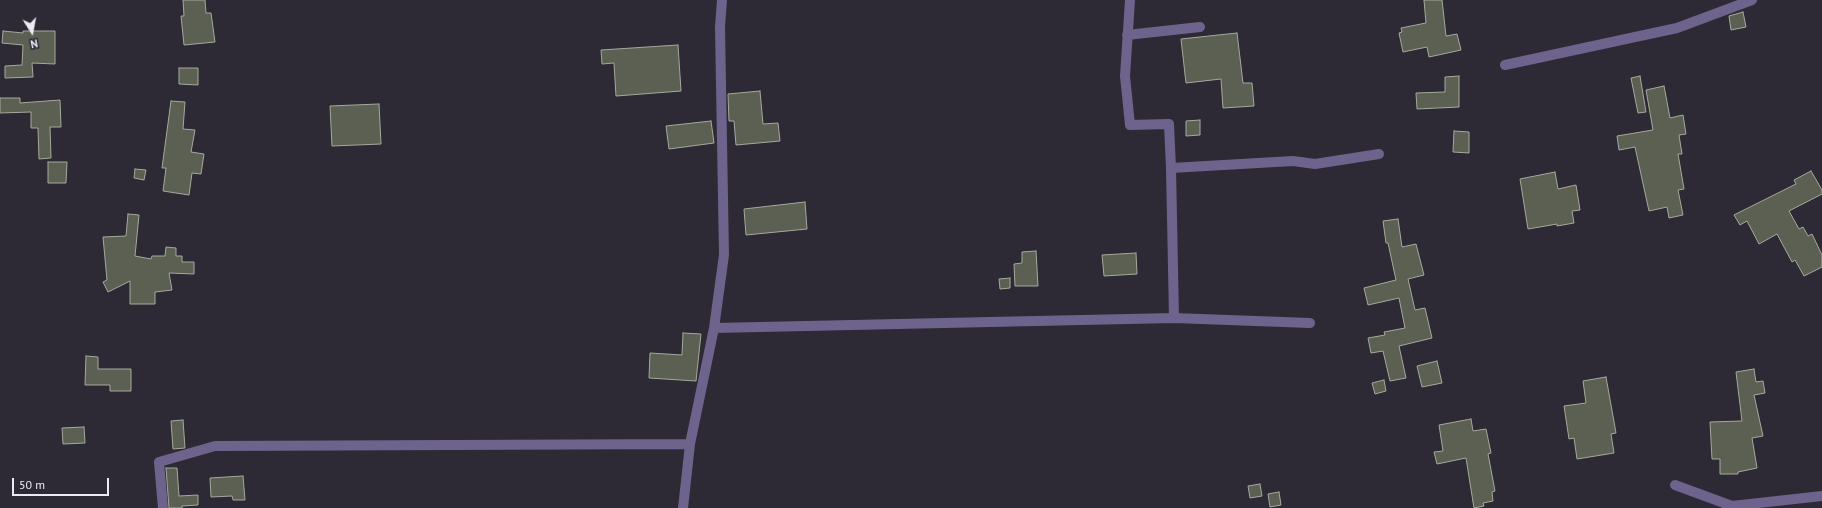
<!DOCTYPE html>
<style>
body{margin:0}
#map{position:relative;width:1822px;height:508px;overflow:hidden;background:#2d2a36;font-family:"PT Sans",sans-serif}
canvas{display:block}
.north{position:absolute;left:12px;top:12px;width:40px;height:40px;-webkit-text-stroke:3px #2d2a36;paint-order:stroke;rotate:169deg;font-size:11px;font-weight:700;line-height:16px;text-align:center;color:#ecebf2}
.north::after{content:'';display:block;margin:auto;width:14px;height:18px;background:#ecebf2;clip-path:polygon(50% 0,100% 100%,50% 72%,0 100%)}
.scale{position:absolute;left:12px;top:478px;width:97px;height:18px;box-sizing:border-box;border:2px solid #ecebf2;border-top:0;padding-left:5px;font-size:12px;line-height:14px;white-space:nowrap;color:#ecebf2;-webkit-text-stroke:3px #2d2a36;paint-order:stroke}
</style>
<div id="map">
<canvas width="1822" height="508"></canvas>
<div class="north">N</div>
<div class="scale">50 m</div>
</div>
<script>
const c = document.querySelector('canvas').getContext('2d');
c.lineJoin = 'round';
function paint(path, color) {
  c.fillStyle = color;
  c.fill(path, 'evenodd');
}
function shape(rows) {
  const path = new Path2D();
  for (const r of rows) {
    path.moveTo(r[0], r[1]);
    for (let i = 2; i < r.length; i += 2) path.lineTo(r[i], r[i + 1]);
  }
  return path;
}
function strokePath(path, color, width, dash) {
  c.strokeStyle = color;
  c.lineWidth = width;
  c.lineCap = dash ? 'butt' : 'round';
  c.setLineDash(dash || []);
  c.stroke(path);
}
const building = shape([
 [183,0,205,0,206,13,211,13,215,42,184,45,181,16,184,16,183,0],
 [1424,0,1442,0,1446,36,1457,34,1461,50,1429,57,1427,47,1403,52,1399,33,1402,32,1401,28,1426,23,1424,0],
 [1743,12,1746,27,1731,30,1729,16,1743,12],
 [3,31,23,33,23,31,55,31,55,64,32,63,33,77,5,78,5,66,22,65,23,45,2,43,3,31],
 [1237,33,1243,83,1252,83,1254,106,1223,108,1221,79,1186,83,1181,39,1237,33],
 [678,45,681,91,616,96,614,63,602,64,601,50,678,45],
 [179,68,198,68,198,85,179,84,179,68],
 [1459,76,1459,107,1417,109,1416,93,1445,92,1445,77,1459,76],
 [1640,76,1646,112,1638,113,1631,78,1640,76],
 [1664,86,1670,118,1683,115,1686,134,1679,135,1682,154,1678,154,1684,189,1678,190,1683,215,1669,218,1667,207,1649,211,1635,147,1619,150,1617,136,1653,130,1646,90,1664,86],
 [760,91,763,124,778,123,780,141,736,145,734,121,729,121,728,94,760,91],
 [0,98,20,98,20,103,60,100,61,127,50,127,51,158,39,159,38,128,31,128,31,112,0,113,0,98],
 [171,101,185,102,183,129,195,130,191,152,204,154,201,174,192,173,189,195,163,191,166,168,162,168,171,101],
 [379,104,381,144,332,146,330,106,379,104],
 [1200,120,1200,135,1186,136,1186,121,1200,120],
 [711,121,714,143,669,149,666,126,711,121],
 [1454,131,1469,132,1469,153,1453,152,1454,131],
 [48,162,67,162,66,183,48,183,48,162],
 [135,169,146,170,144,180,134,178,135,169],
 [1811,171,1822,190,1822,194,1789,211,1799,229,1803,227,1808,236,1812,234,1822,255,1822,267,1804,276,1795,260,1792,262,1777,234,1759,244,1747,221,1740,225,1734,215,1796,184,1794,180,1811,171],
 [1555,172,1558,189,1576,185,1580,210,1572,211,1574,223,1557,226,1557,224,1528,229,1520,179,1555,172],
 [805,202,807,229,746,235,744,209,805,202],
 [128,214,139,215,135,256,151,259,152,256,165,256,166,247,176,248,176,256,182,256,182,262,194,262,194,274,169,273,172,290,155,292,155,304,130,304,130,281,108,292,103,282,107,280,103,237,126,236,128,214],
 [1398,219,1402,247,1416,244,1424,275,1408,279,1415,310,1425,308,1432,338,1399,346,1406,378,1390,381,1383,351,1371,353,1368,338,1385,335,1384,332,1405,328,1399,298,1368,305,1364,288,1396,280,1388,243,1386,243,1383,221,1398,219],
 [1036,251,1038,286,1015,286,1014,264,1022,263,1022,252,1036,251],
 [1136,253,1137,274,1104,276,1102,255,1136,253],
 [1010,278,1010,288,1000,289,999,279,1010,278],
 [683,333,701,334,696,381,649,378,650,353,682,355,683,333],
 [86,356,98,357,98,369,131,369,131,391,110,391,110,385,85,385,86,356],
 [1437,361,1442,383,1422,387,1417,366,1437,361],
 [1754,369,1756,382,1763,381,1765,393,1754,395,1763,436,1752,438,1757,468,1738,472,1738,474,1720,474,1720,459,1712,459,1710,422,1742,421,1736,372,1754,369],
 [1606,377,1616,433,1611,434,1614,453,1577,459,1574,438,1569,439,1564,406,1586,403,1583,381,1606,377],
 [1384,380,1386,391,1375,394,1372,383,1384,380],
 [1471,419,1473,431,1486,429,1491,453,1488,454,1495,491,1492,492,1493,501,1483,503,1484,506,1474,508,1466,458,1437,464,1434,452,1443,451,1439,425,1471,419],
 [183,420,185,448,173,449,171,421,183,420],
 [84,427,85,443,63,444,62,428,84,427],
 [166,468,177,468,179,496,198,495,198,505,182,506,182,508,169,508,166,468],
 [243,476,245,500,233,500,232,496,211,497,210,478,243,476],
 [1260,484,1262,496,1250,498,1248,486,1260,484],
 [1279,492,1281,505,1270,507,1268,494,1279,492]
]);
paint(building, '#5c6053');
strokePath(building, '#a5aa9c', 1);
strokePath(shape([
 [1130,0,1125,76,1130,125,1169,124,1171,168,1293,161,1315,164,1379,154],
 [1127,35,1200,27],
 [1505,65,1677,28,1752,0],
 [1171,168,1174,318,1310,323],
 [714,328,1174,318],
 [1675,485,1732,506,1822,496],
 [163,508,159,462,215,446,690,444],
 [683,508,690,444,714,328,724,255,720,27,722,0]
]), '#6e638c', 10);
</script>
